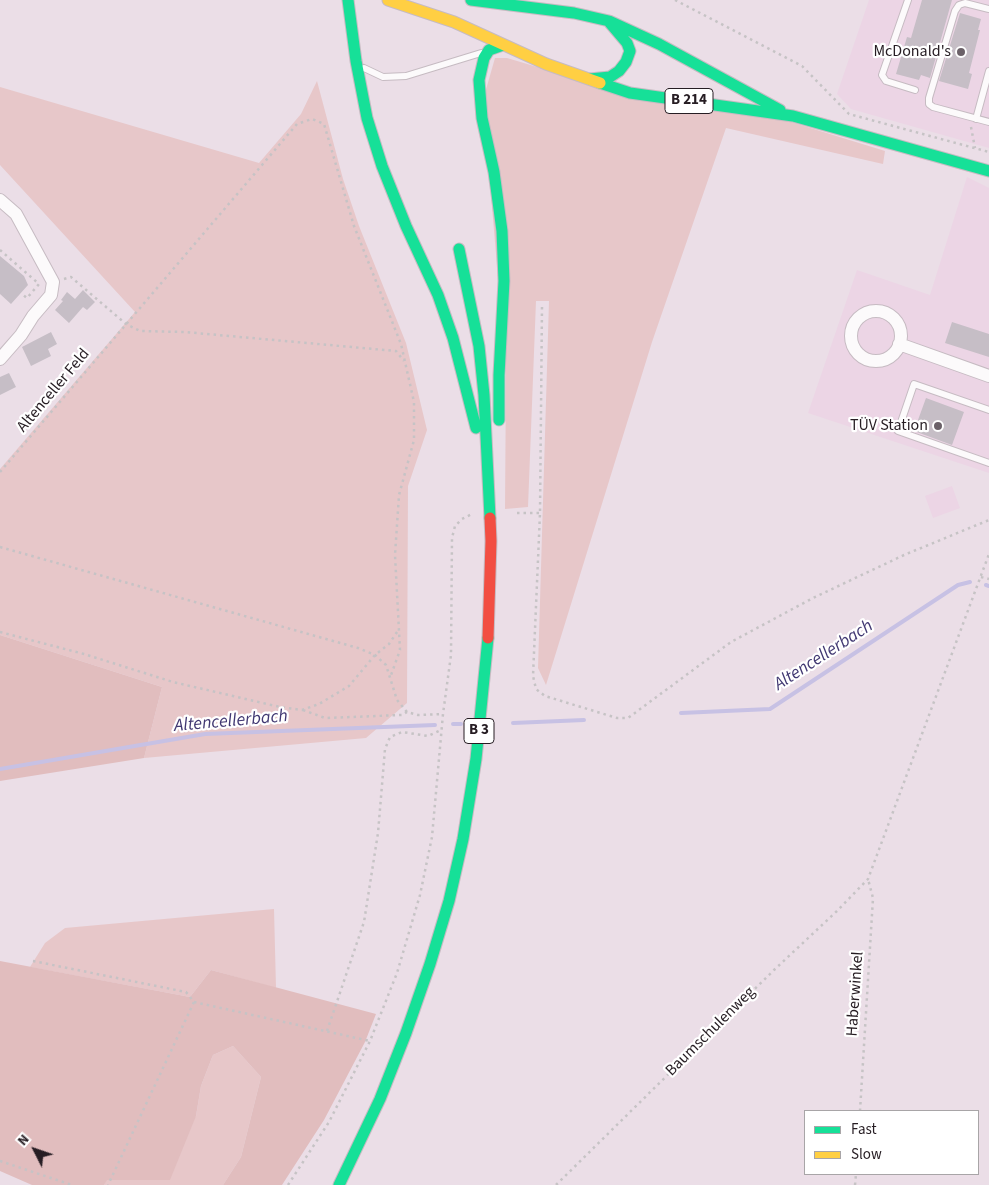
<!DOCTYPE html>
<meta charset="utf-8">
<style>
body{margin:0}
#map{position:relative;width:989px;height:1185px;overflow:hidden;background:#ebdee7;font-family:"Source Sans 3",sans-serif}
canvas{display:block}
.legend{position:absolute;left:804px;top:1110px;width:175px;height:65px;box-sizing:border-box;background:#fff;border:1px solid #a8a5a7;margin:0;padding:6px 9px;list-style:none;font-size:15px;color:#261d23}
.legend li{display:flex;align-items:center;gap:10px;height:25px}
.legend b{width:25px;border:1px solid #a8a5a7}
.north{position:absolute;left:10px;top:1125px;width:50px;height:50px;-webkit-text-stroke:4px #fff;paint-order:stroke;rotate:311deg;font-size:14px;font-weight:700;line-height:20px;text-align:center;color:#261d23}
.north::after{content:'';display:block;margin:auto;width:18px;height:22px;background:#261d23;clip-path:polygon(50% 0,100% 100%,50% 72%,0 100%)}
</style>
<div id="map">
<canvas width="989" height="1185"></canvas>
<ul class="legend">
<li><b style="height:6px;background:#16e098"></b>Fast</li>
<li><b style="height:6px;background:#ffcf43"></b>Slow</li>
</ul>
<div class="north">N</div>
</div>
<script>
const c = document.querySelector('canvas').getContext('2d');
c.lineJoin = 'round';
function paint(path, color) {
  c.fillStyle = color;
  c.fill(path, 'evenodd');
}
function shape(rows) {
  const path = new Path2D();
  for (const r of rows) {
    if (r.length === 3) {
      path.moveTo(r[0] + r[2], r[1]);
      path.arc(r[0], r[1], r[2], 0, 2 * Math.PI);
      continue;
    }
    path.moveTo(r[0], r[1]);
    for (let i = 2; i < r.length; i += 2) path.lineTo(r[i], r[i + 1]);
  }
  return path;
}
function strokePath(path, color, width, dash) {
  c.strokeStyle = color;
  c.lineWidth = width;
  c.lineCap = dash ? 'butt' : 'round';
  c.setLineDash(dash || []);
  c.stroke(path);
}
function write(font, color, halo, rows, align = 'center') {
  c.font = font + ' "Source Sans 3",sans-serif';
  c.lineWidth = 4.5;
  c.setLineDash([]);
  c.textBaseline = 'middle';
  c.strokeStyle = halo;
  c.fillStyle = color;
  for (const [text, x, y, turn = 0] of rows) {
    c.save();
    c.translate(x, y);
    c.rotate((+turn || 0) * Math.PI / 180);
    c.textAlign = isNaN(turn) ? turn : align;
    if (halo) c.strokeText(text, 0, 0);
    c.fillText(text, 0, 0);
    c.restore();
  }
}
paint(shape([
 [869,0,989,0,989,148,851,109,837,94],
 [967,177,989,188,989,473,808,413,857,270,930,295],
 [952,486,960,508,933,518,925,496]
]), '#ecd5e5');
paint(shape([
 [495,58,507,58,544,69,791,122,885,151,883,164,726,128,652,342,546,685,538,668,549,301,536,301,528,507,505,509,506,373,483,100],
 [317,81,343,179,359,226,406,343,427,430,408,486,407,703,366,738,144,758,162,687,0,635,0,469,135,312,0,165,0,87,259,163,301,114],
 [274,909,276,988,211,970,190,997,30,967,45,943,65,928],
 [233,1046,261,1077,241,1157,223,1185,104,1185,106,1180,196,1116,201,1086,213,1055]
]), '#e7c7c9');
paint(shape([
 [0,635,162,687,144,758,0,781],
 [0,961,190,997,211,970,376,1014,365,1042,324,1120,282,1185,223,1185,241,1157,261,1077,233,1046,213,1055,201,1086,196,1116,170,1180,107,1180,104,1185,32,1185,0,1171]
]), '#e1bdbe');
strokePath(shape([
 [986,585,989,586],
 [681,713,770,709,958,585,970,582],
 [513,723,584,720],
 [453,724,461,724],
 [0,769,205,734,435,725]
]), '#c7c1e4', 4);
paint(shape([
 [922,0,952,0,930,78,921,75,919,80,896,74,907,37,911,38],
 [960,13,981,19,978,30,980,30,969,73,972,74,968,89,939,81],
 [0,256,24,276,28,285,11,304,0,294],
 [83,290,95,302,87,310,83,307,69,323,55,310,63,301,61,300,67,292,75,299],
 [952,322,989,334,989,357,945,343],
 [51,332,57,344,48,349,51,356,31,366,22,347],
 [9,373,16,387,0,395,0,377],
 [926,398,964,412,952,445,914,431]
]), '#c6bec6');
const lane = shape([
 [908,0,882,75,886,81,915,90],
 [989,9,965,3,959,5,955,11,929,98,929,104,933,107,989,122],
 [364,68,383,77,406,76,481,53],
 [976,119,989,71],
 [989,410,914,384,898,431,989,463]
]);
const street = shape([
 [0,200,16,214,53,282,51,295,33,316,21,335,0,359],
 [876,336,25],
 [899,344,989,376]
]);
const fast = shape([
 [348,0,356,61,367,118,382,166,406,226,438,295,453,338,476,428],
 [471,0,574,13,609,21,659,44,780,110],
 [590,79,610,77,619,71,626,62,630,51,627,43,610,23],
 [600,83,630,93,793,116,989,171],
 [459,249,479,346,484,395,490,518],
 [499,420,499,375,504,281,502,231,494,172,482,118,479,80,484,58,489,50,503,45],
 [339,1185,380,1099,406,1033,430,964,449,901,463,839,476,759,488,638]
]);
const slow = shape([
 [388,0,454,22,546,64,600,83]
]);
const jam = shape([
 [488,638,491,541,490,518]
]);
strokePath(lane, '#c6bbc2', 8);
strokePath(street, '#c6bbc2', 14);
strokePath(fast, '#c6bbc2', 13);
strokePath(slow, '#c6bbc2', 13);
strokePath(jam, '#c6bbc2', 13);
strokePath(shape([
 [675,0,802,66,849,114,989,152],
 [971,127,975,148],
 [0,250,39,284,27,298,22,294],
 [64,279,71,277,126,324,140,331,185,332,396,351,404,361],
 [542,307,540,513,533,676,536,689,545,696,617,718,628,718,731,642,813,598,904,555,989,520],
 [0,472,297,124,312,119,324,124,354,226,401,344,414,402,414,440,399,495,395,555,400,650,390,678],
 [517,513,540,513],
 [0,547,358,648,375,655,386,665,397,700,407,712,418,715,443,714],
 [981,577,989,579],
 [0,632,84,654,173,682,280,707,302,710,319,704,349,686,375,655,389,644,399,629],
 [303,710,325,718,402,715,407,712],
 [33,961,186,992,194,1002,108,1185],
 [194,1002,370,1041],
 [327,1031,364,922,378,833,385,749,390,737,402,732,428,736,441,730],
 [860,1111,873,898,868,879],
 [0,1161,72,1185],
 [288,1185,329,1122,370,1041,397,973,420,895,432,837,443,714,451,655,452,538,455,526,462,519,472,514],
 [556,1185,774,970,837,911,868,879,989,554],
 [855,1185,856,1174]
]), '#c6c3c5', 2.5, [2.5, 4]);
strokePath(lane, '#fcfafb', 6);
strokePath(street, '#fcfafb', 12);
strokePath(fast, '#16e098', 11);
strokePath(slow, '#ffcf43', 11);
strokePath(jam, '#f24e42', 11);
for (const [x, y, r, color] of [
 [961,52,5,"#6b6168"],
 [938,426,5,"#6b6168"]
]) {
  const dot = new Path2D();
  dot.arc(x, y, r, 0, 2 * Math.PI);
  c.fillStyle = color;
  c.fill(dot);
  strokePath(dot, '#fff', 2);
}
for (const [x, y, w] of [
 [689,101,48],
 [479,731,30]
]) {
  const box = new Path2D();
  box.roundRect(x - w / 2, y - 12.5, w, 25, 4);
  c.fillStyle = '#fff';
  c.fill(box);
  strokePath(box, '#261d23', 1);
}
write('bold 15px', '#261d23', null, [
 ["B 214",689,101],
 ["B 3",479,731]
]);
write('16px', '#261d23', '#fff', [
 ["McDonald's",951,52],
 ["TÜV Station",928,426]
], 'right');
write('16px', '#261d23', '#fff', [
 ["Altenceller Feld",54,391,-50],
 ["Haberwinkel",856,994,-86],
 ["Baumschulenweg",711,1032,-45]
]);
write('italic 18px', '#413872', '#fff', [
 ["Altencellerbach",824,656,-33],
 ["Altencellerbach",231,722,-5]
]);
</script>
